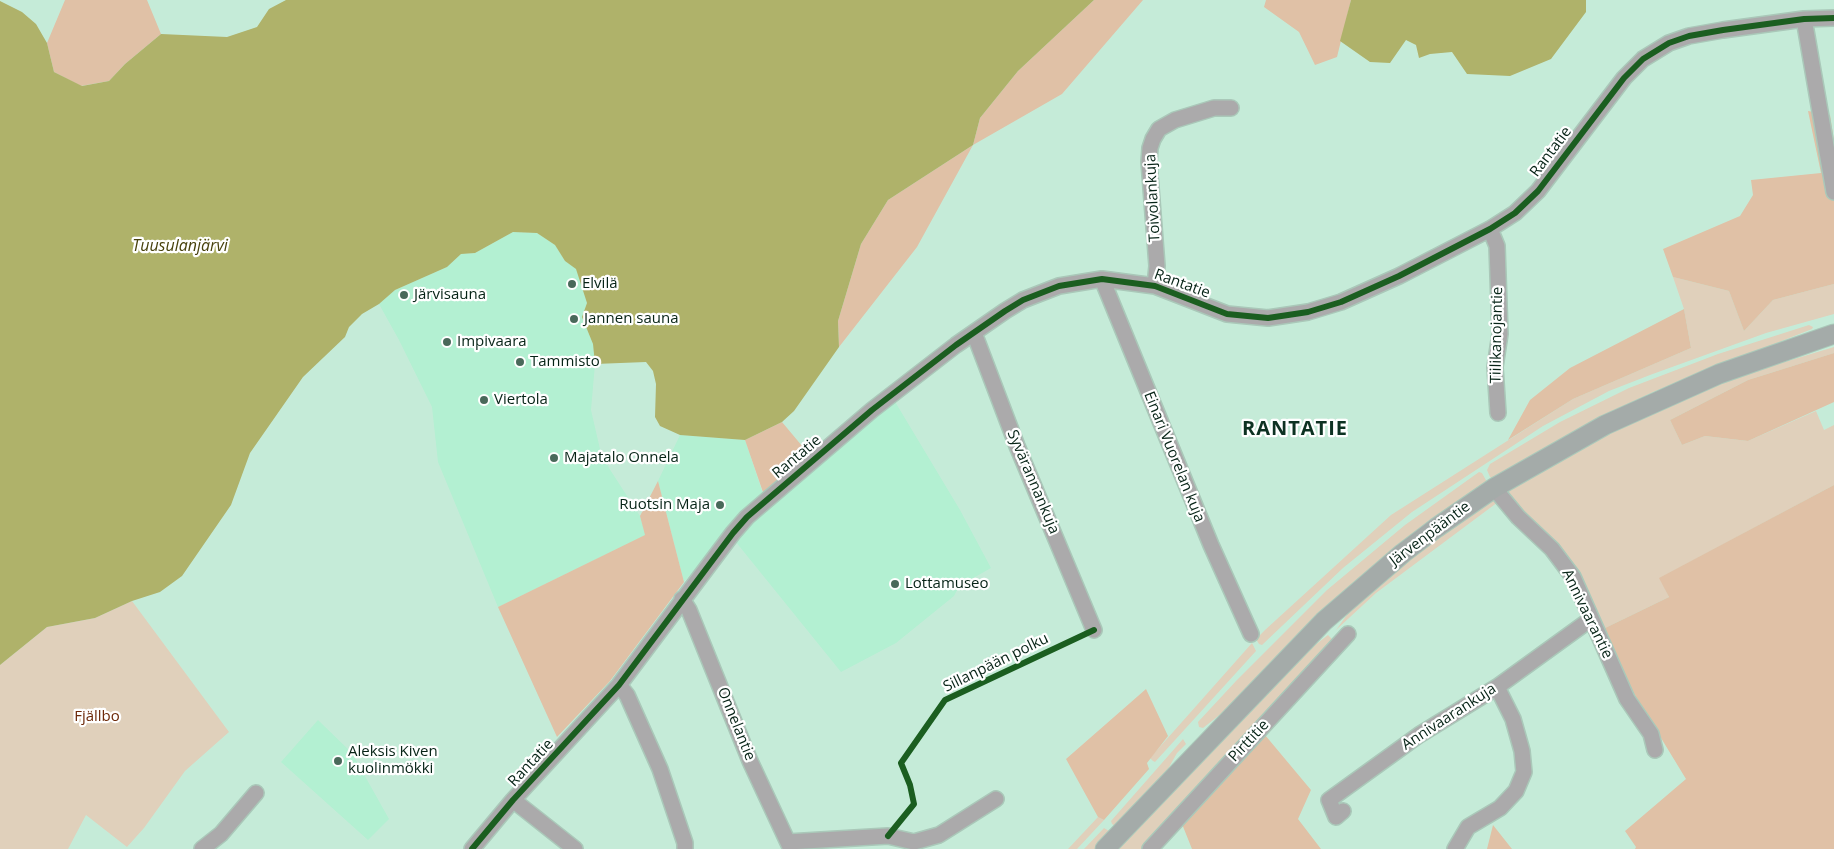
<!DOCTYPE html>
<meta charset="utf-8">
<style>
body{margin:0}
canvas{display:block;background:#c5ebd8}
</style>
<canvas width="1834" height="849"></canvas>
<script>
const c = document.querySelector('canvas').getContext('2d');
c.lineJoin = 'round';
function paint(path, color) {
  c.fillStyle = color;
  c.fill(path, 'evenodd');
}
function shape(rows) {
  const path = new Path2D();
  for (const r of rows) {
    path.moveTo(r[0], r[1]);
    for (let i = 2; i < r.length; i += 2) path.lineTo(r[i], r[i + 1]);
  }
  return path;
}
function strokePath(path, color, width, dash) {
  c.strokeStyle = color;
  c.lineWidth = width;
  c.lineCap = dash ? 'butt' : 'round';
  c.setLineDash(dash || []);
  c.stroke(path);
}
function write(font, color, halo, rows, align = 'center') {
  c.font = font + ' "Open Sans",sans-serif';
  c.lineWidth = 4.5;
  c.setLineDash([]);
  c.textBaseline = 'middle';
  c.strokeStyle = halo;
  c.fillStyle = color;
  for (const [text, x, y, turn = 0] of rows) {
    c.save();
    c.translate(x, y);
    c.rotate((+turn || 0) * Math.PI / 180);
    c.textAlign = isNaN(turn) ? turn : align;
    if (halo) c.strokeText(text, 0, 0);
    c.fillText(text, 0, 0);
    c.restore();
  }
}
paint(shape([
 [513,232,537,233,555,245,565,261,576,268,587,303,582,317,593,344,595,364,591,410,600,449,609,468,640,516,646,535,498,607,438,462,432,407,399,340,379,304,395,290,447,267,461,254,475,253],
 [891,395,960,510,991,568,959,586,954,596,896,643,841,672,727,531,684,582,658,481,680,435,745,440,764,497],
 [318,720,352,753,389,819,368,840,281,762]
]), '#b3f0d2');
paint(shape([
 [1673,277,1729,291,1744,331,1773,300,1834,284,1834,314,1766,333,1650,375,1609,391,1543,426,1412,512,1343,568,1262,645,1259,644,1256,639,1265,630,1391,515,1573,399,1691,348,1684,309],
 [1809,325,1813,327,1812,329,1653,392,1594,420,1493,479,1490,477,1487,470,1490,464,1560,422,1629,388,1718,354],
 [1834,347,1834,353,1748,380,1670,420,1682,445,1705,436,1748,441,1816,411,1824,430,1834,425,1834,485,1660,578,1669,597,1601,630,1578,574,1559,546,1522,513,1506,492,1508,489,1582,446,1701,390,1748,373],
 [1479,472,1482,473,1487,482,1299,633,1222,713,1203,728,1199,727,1198,722,1236,681,1327,590,1405,525],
 [1493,501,1498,502,1376,593,1336,630,1354,605,1429,544,1487,502],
 [132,601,229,732,185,771,144,828,127,847,86,815,68,849,0,849,0,665,47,627,95,618],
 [1328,635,1333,640,1146,849,1118,849,1297,659],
 [1252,643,1256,651,1155,762,1153,761,1150,758],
 [1183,739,1186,744,1177,753,1168,769,1115,826,1112,824,1111,821],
 [1098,817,1104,820,1077,849,1068,849],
 [1104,828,1109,831,1109,834,1095,849,1084,849]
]), '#e0d0bb');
paint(shape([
 [65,0,147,0,161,34,125,64,109,81,81,86,54,72,47,43],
 [1094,0,1143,0,1062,94,973,145,917,247,839,347,838,321,861,244,888,200,973,145,980,118,1018,71],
 [1266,0,1351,0,1337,57,1315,65,1299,32,1264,7],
 [1808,111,1830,115,1834,141,1834,284,1773,300,1744,331,1729,291,1673,277,1663,249,1740,216,1753,195,1751,180,1821,173],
 [1684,309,1691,348,1573,399,1508,440,1530,400,1570,368],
 [1834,353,1834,402,1748,441,1705,436,1682,445,1670,420,1748,380],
 [782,422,813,459,765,498,745,440],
 [658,481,684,582,610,681,557,737,498,607,645,535,640,516],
 [1834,485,1834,849,1635,849,1636,847,1625,831,1686,779,1636,697,1601,630,1669,597,1659,578],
 [1146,689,1168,736,1147,763,1149,769,1104,820,1098,817,1066,759],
 [1265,735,1311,790,1298,819,1321,849,1192,849,1182,824],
 [1493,825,1512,849,1487,849]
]), '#e0c1a6');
paint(shape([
 [286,0,1094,0,1018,71,980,118,973,145,888,200,861,244,838,321,839,347,794,411,782,422,745,440,680,435,660,426,655,417,656,384,653,371,646,362,595,364,593,344,582,317,587,303,576,269,565,261,555,245,537,233,513,232,475,253,461,254,447,267,395,290,379,304,362,314,349,327,345,337,303,377,250,453,231,505,182,576,160,592,132,601,95,618,47,627,0,665,0,1,22,12,36,24,47,43,54,72,82,86,109,81,125,64,161,34,227,37,257,27,269,9],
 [1351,0,1586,0,1586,12,1551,59,1510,76,1467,74,1452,52,1430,54,1419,58,1416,45,1406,40,1390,63,1370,62,1340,41]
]), '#afb26a');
const minor = shape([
 [1804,19,1834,192],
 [1490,229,1497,246,1500,334,1495,367,1498,413],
 [1102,279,1211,545,1251,634],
 [1155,286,1157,266,1149,162,1150,148,1153,139,1159,129,1175,120,1214,108,1231,108],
 [974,333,1017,446,1094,630],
 [1494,488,1518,517,1552,549,1573,577,1627,699,1651,734,1655,750],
 [682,599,689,610,750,761,791,849],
 [619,685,627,695,660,769,685,843,685,849],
 [513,800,575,849],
 [1343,811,1336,817,1329,800,1419,735,1497,687,1591,619],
 [788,842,888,836,914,842,939,835,996,799],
 [202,849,221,834,256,793],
 [472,849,513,800,619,685,733,533,747,517,872,410,956,345,1005,311,1023,300,1059,286,1102,279,1155,286,1227,314,1268,318,1308,312,1341,302,1399,276,1490,229,1515,213,1538,191,1624,78,1643,59,1669,43,1689,36,1723,30,1804,19,1834,18],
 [1150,849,1348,634],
 [1455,849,1468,827,1500,808,1516,791,1524,772,1522,751,1513,719,1497,687]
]);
const major = shape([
 [1105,849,1324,621,1403,553,1436,528,1494,488,1605,425,1719,374,1834,334]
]);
strokePath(minor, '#aac8b9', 18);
strokePath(major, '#aac8b9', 21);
strokePath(minor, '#abaaab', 15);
strokePath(major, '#a4aba9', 19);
strokePath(shape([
 [888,836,914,804,910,785,901,763,945,700,1094,630],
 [472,849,513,800,619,685,733,533,747,517,872,410,956,345,1005,311,1023,300,1059,286,1102,279,1155,286,1227,314,1268,318,1308,312,1341,302,1399,276,1490,229,1515,213,1538,191,1624,78,1643,59,1669,43,1689,36,1723,30,1804,19,1834,18]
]), '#1b5e20', 6);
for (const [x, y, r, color] of [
 [572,284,5,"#49695a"],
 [404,295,5,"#49695a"],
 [574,319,5,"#49695a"],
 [447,342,5,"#49695a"],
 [520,362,5,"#49695a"],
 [484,400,5,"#49695a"],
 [554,458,5,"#49695a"],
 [720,505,5,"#49695a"],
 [895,584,5,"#49695a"],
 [338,761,5,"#49695a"]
]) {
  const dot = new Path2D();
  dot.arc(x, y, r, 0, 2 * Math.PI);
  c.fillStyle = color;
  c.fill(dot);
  strokePath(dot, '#fff', 2);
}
write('15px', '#062316', '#fff', [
 ["Rantatie",1551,152,-53],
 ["Toivolankuja",1153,198,-93],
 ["Rantatie",1182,284,20],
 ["Tiilikanojantie",1497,335,-89],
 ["Rantatie",797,457,-40],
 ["Einari Vuorelan kuja",1174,457,68],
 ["Syvärannankuja",1033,482,67],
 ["Järvenpääntie",1430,534,-37],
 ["Annivaarantie",1587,614,64],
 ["Sillanpään polku",996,663,-26],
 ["Annivaarankuja",1449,717,-33],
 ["Onnelantie",736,724,68],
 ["Pirttitie",1249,741,-47],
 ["Rantatie",531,763,-47]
]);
write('15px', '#062316', '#fff', [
 ["Elvilä",582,284],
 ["Järvisauna",414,295],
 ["Jannen sauna",584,319],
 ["Impivaara",457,342],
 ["Tammisto",530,362],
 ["Viertola",494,400],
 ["Majatalo Onnela",564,458],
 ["Ruotsin Maja",710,505,"right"],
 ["Lottamuseo",905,584],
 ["Aleksis Kiven",348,752],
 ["kuolinmökki",348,769]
], 'left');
write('15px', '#6c2808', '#fff', [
 ["Fjällbo",97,717]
]);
write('italic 16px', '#47410c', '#fff', [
 ["Tuusulanjärvi",180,246]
]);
c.letterSpacing = '1px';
write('bold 20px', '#0d3222', '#fff', [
 ["RANTATIE",1295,429]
]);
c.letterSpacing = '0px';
</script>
